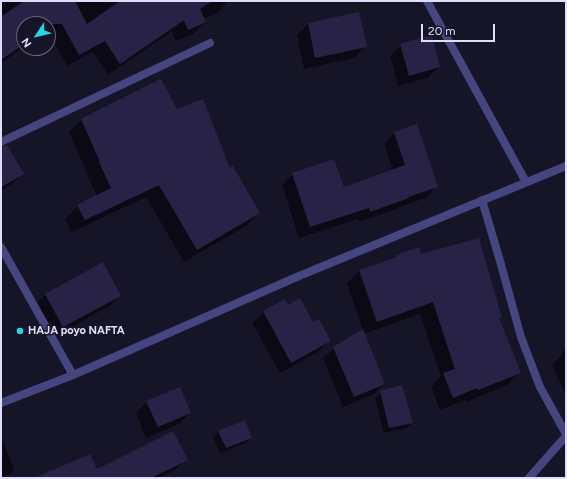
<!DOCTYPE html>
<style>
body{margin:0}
#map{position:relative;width:567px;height:479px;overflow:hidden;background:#161427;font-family:Figtree,sans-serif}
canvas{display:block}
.frame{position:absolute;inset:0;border:2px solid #e0dffb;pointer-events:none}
.north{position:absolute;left:16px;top:16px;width:40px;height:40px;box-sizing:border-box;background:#161427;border:1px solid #67657c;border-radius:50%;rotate:235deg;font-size:11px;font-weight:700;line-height:16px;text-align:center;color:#e0dffb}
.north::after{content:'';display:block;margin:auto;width:14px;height:18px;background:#24d6e1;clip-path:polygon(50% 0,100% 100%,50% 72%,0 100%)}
.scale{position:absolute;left:421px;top:24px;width:74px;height:18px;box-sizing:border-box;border:2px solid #e0dffb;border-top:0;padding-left:5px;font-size:12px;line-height:14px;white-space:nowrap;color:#e0dffb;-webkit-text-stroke:3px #161427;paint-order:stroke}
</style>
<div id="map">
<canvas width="567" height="479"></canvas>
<div class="frame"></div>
<div class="north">N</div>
<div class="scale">20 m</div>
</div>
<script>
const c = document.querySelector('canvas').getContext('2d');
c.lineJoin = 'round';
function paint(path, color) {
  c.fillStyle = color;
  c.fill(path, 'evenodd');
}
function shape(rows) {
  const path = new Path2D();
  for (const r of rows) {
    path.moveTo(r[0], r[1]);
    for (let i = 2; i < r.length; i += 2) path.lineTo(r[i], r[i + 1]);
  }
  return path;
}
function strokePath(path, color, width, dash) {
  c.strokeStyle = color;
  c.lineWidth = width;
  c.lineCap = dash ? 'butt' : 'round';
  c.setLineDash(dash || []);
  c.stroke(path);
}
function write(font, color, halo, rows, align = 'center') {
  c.font = font + ' Figtree,sans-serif';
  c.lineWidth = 3;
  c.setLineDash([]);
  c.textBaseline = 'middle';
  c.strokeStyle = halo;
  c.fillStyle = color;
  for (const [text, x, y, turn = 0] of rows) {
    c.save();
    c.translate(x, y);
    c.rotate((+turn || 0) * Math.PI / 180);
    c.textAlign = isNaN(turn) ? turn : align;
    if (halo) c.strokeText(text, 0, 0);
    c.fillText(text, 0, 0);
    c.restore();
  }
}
paint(shape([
 [1,1,228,1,217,13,203,19,205,22,193,34,176,41,172,31,108,75,93,52,67,66,48,31,48,24,24,24,24,47,1,63],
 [359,13,366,47,354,58,304,69,297,35,308,24],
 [401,45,439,67,428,78,398,86,390,56],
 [81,120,230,170,259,213,246,226,184,262,146,197,72,232,65,219,78,206,97,196,87,176,88,175,69,132],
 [395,132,437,186,426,198,399,207,397,209,359,222,358,219,299,238,282,185,293,174,343,188,393,170,384,144],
 [1,153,22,174,11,185,1,191],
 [397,255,421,255,501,317,498,320,520,373,507,385,466,402,465,400,440,410,431,387,441,376,420,314,364,334,384,384,374,394,343,407,323,358,334,348,363,330,347,283,359,271,394,259],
 [45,295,120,296,108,307,52,338,34,306],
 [285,301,287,306,313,323,330,341,318,352,280,373,252,323,264,312],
 [566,348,566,396,552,365,562,355,561,353],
 [381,392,412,423,406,428,384,433,375,398],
 [147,402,190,413,179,424,146,438,136,413],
 [219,432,251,437,246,443,220,453,213,437],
 [1,435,14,470,6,478,1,478],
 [186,459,175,470,160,478,67,478,96,471]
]), '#0007');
paint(shape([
 [24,1,75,1,87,24,120,1,212,1,200,9,206,22,188,30,184,20,120,64,105,41,79,55,62,24,24,24,24,44,1,60,1,17],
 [359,12,367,47,315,58,308,23],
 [432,35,440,67,409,76,400,44],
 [161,79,177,109,203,99,230,168,233,166,260,213,197,250,159,185,85,220,77,205,111,188,99,162,100,162,81,119],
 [417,124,438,187,408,197,409,198,370,212,369,208,310,227,292,173,334,159,344,187,405,165,394,132],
 [7,145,24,174,1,187,1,147],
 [479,238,502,318,499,318,521,373,478,390,477,388,453,398,443,373,455,369,433,302,377,322,359,270,397,257,396,255,419,247,421,254],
 [103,262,121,296,63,327,45,294],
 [300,298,313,322,319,319,331,341,291,363,263,311,285,299,288,305],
 [363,329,385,384,354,397,333,347],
 [402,385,413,423,389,428,380,391],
 [180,387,191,413,158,427,146,401],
 [245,420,252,438,226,448,218,431],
 [173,431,188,460,151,478,34,478,90,454,97,469]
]), '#282246');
strokePath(shape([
 [427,1,526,182],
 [1,142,210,43],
 [482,200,500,261,521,337,540,387,566,434],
 [1,247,73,375],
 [1,403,73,375,299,276,566,166],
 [529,478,566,436]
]), '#454680', 8);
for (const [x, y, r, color] of [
 [20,331,4,"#24d6e1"]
]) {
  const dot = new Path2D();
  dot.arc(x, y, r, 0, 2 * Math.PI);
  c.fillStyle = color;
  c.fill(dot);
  strokePath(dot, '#161427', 1.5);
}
write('bold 11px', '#e0dffb', '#161427', [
 ["HAJA poyo NAFTA",28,331]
], 'left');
</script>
